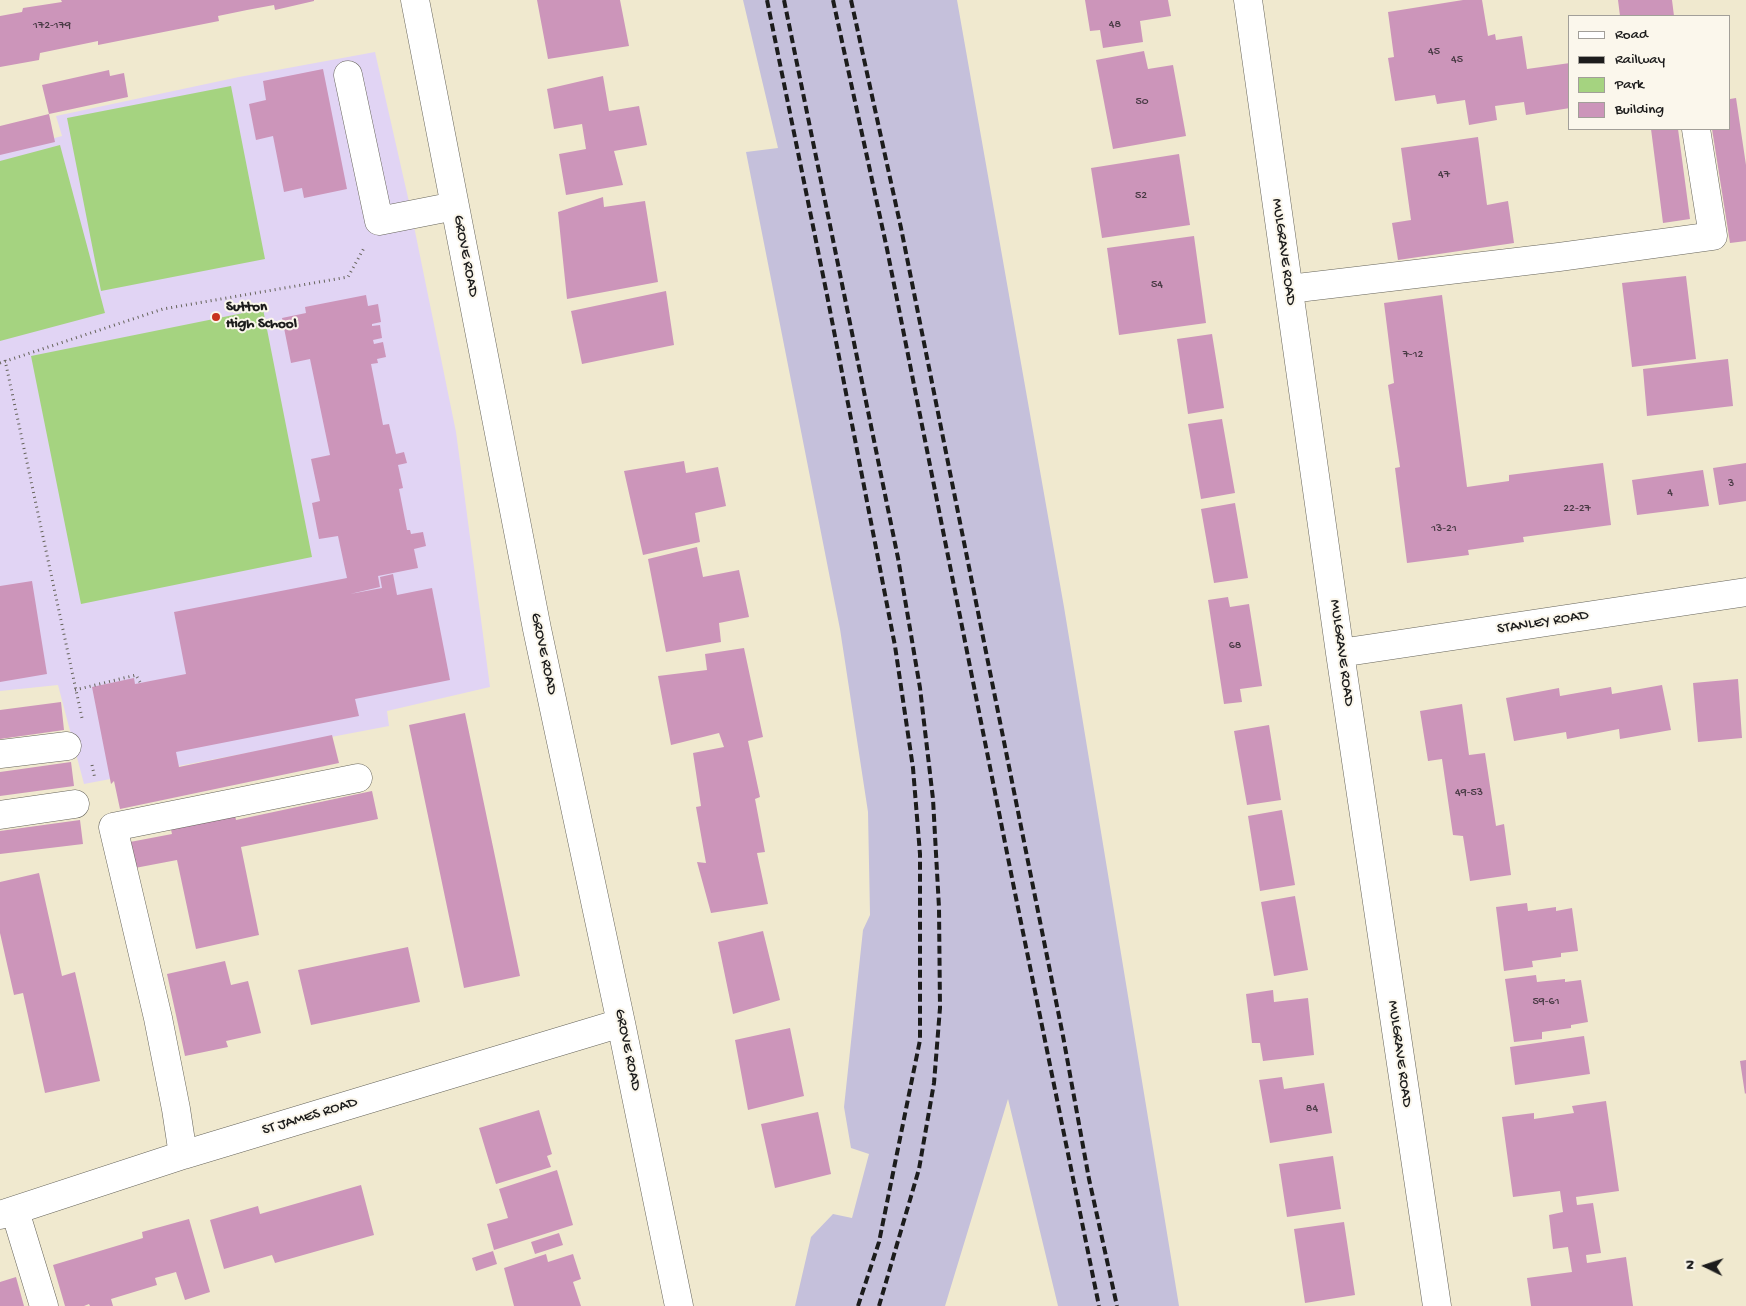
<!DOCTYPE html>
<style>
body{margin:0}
#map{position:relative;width:1746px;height:1306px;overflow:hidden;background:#f0e9cf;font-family:"Gochi Hand",sans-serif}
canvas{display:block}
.legend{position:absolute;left:1568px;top:15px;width:162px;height:115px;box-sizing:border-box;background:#fbf7ec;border:1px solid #a29f99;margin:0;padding:6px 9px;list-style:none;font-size:15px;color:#1c1c1c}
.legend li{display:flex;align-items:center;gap:10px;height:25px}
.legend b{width:25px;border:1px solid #a29f99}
.north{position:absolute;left:1681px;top:1241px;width:50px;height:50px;-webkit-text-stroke:4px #fbf7ec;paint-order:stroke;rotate:274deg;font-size:14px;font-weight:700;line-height:20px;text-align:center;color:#1c1c1c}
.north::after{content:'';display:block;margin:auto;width:18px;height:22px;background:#1c1c1c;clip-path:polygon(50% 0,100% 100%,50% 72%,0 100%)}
</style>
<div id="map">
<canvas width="1746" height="1306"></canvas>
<ul class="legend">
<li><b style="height:6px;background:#fff"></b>Road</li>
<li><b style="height:6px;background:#1c1c1c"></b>Railway</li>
<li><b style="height:14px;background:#a5d380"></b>Park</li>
<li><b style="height:14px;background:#cc95ba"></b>Building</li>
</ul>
<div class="north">N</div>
</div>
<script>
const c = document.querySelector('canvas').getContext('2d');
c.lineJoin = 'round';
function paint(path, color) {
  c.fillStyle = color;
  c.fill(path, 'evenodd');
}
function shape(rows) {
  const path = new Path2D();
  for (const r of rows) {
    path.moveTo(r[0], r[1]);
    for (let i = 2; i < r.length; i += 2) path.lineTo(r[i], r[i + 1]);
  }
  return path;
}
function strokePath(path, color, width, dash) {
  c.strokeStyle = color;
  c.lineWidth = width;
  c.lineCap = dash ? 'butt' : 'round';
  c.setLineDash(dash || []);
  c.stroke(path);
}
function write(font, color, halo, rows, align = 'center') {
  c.font = font + ' "Gochi Hand",sans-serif';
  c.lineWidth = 4;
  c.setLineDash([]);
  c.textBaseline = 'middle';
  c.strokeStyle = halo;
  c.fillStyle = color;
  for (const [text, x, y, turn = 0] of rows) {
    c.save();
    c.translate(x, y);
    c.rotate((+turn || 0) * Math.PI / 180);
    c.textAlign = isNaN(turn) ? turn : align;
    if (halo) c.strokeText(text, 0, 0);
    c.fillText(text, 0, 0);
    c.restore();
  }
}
paint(shape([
 [375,52,409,202,456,432,490,687,387,711,389,726,84,784,58,685,0,691,0,153,62,136,56,116,239,77]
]), '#e1d4f4');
paint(shape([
 [743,0,957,0,1064,607,1179,1306,1058,1306,1008,1099,945,1306,795,1306,811,1237,833,1214,852,1218,869,1154,851,1148,844,1107,863,930,870,915,868,812,840,629,746,152,778,148]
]), '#c5c0db');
paint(shape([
 [231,86,265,259,101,291,67,118],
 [60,145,105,313,0,341,0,161],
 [263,309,312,557,81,604,31,356]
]), '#a5d380');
paint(shape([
 [61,0,314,0,314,1,275,10,274,5,247,10,218,16,219,21,98,45,98,41,40,53,39,60,0,67,0,16,22,12,23,8,62,2],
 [537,0,620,0,629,46,548,59],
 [1085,0,1168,0,1171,16,1140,21,1143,42,1103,48,1100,30,1090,31],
 [1463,0,1482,0,1488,36,1495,34,1496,40,1522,36,1527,69,1570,63,1570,108,1526,115,1524,102,1495,106,1497,120,1469,125,1465,100,1437,104,1435,95,1395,101,1388,58,1394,57,1388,12],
 [1618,0,1672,0,1674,16,1620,16],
 [1144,51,1148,69,1173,65,1186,136,1113,149,1096,60],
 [323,69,347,189,304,198,302,188,284,192,273,136,256,140,249,104,266,100,263,81],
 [109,70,110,76,124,73,128,97,49,114,42,85],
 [603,76,609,111,639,106,647,145,614,151,623,185,566,195,559,154,586,149,582,124,554,129,547,89],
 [1736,98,1746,165,1746,241,1730,243,1712,129,1730,129,1730,99],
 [49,114,55,142,0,155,0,126],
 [1651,129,1678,129,1690,219,1663,223],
 [1478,137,1487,205,1508,201,1514,243,1398,260,1392,223,1411,220,1401,148],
 [1179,154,1190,225,1102,238,1091,168],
 [603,197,604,207,645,201,658,282,567,299,558,212],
 [1194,236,1206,323,1119,335,1107,248],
 [1686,276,1696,359,1632,367,1622,283],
 [666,291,674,345,582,364,571,311],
 [366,295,368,306,378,304,381,322,372,324,372,326,380,325,382,338,373,340,374,344,383,342,386,357,377,359,378,363,371,364,383,425,389,424,396,454,404,452,407,463,398,465,403,488,399,489,407,530,410,530,411,534,423,532,426,546,414,549,418,568,378,576,380,587,350,594,382,588,380,577,393,574,397,595,432,588,450,680,355,699,359,716,176,752,179,767,332,735,339,763,120,809,114,781,111,784,92,687,134,678,135,684,186,674,174,612,347,578,338,536,319,539,312,503,320,501,311,459,330,455,310,359,291,363,282,318,306,313,305,307],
 [1442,295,1467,487,1509,481,1509,475,1603,463,1611,525,1523,537,1524,542,1468,550,1469,555,1407,563,1395,468,1400,467,1388,385,1394,383,1384,303],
 [1212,334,1224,408,1188,414,1177,339],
 [1728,359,1733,406,1647,416,1643,369],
 [1222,419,1235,493,1201,499,1188,424],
 [684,461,686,473,718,467,726,506,695,513,700,542,643,555,624,471],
 [1746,463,1746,501,1719,505,1713,468],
 [1703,470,1709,506,1637,515,1632,480],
 [1235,503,1248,578,1214,583,1201,509],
 [697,547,703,577,739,570,749,617,719,623,721,642,666,652,648,559],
 [32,581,47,674,0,682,0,586],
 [1228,597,1230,607,1249,604,1262,686,1240,689,1242,702,1224,704,1208,600],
 [744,648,763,737,748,741,760,797,755,799,765,852,757,853,768,904,711,913,697,862,706,863,696,807,701,806,693,753,724,747,719,733,671,745,658,676,707,670,705,654],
 [1738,679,1742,738,1698,742,1693,683],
 [1662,685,1671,730,1620,739,1619,729,1567,739,1566,732,1514,741,1506,698,1559,688,1560,696,1611,687,1612,694],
 [61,702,64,730,0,739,0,710],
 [1462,704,1469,755,1485,753,1496,826,1504,824,1511,875,1470,881,1463,836,1453,835,1442,759,1428,761,1420,711],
 [465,713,520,976,464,988,409,725],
 [1269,725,1281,800,1247,805,1234,731],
 [71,762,74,786,0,796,0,772],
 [372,791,378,819,241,847,259,935,196,949,177,860,135,868,130,842,172,834,170,825,234,811,236,820],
 [1282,810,1295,885,1260,891,1248,816],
 [80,820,83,844,0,854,0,831],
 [39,873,62,976,75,972,100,1081,45,1093,23,993,14,995,0,933,0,882],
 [1295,896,1308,970,1274,976,1261,902],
 [1527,903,1528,911,1556,907,1556,911,1572,908,1578,951,1561,953,1561,957,1532,961,1533,967,1504,971,1496,907],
 [763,931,780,1000,733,1014,718,942],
 [408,947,420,1002,311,1025,298,970],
 [225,961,231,985,248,981,261,1033,226,1041,228,1047,185,1056,167,974],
 [1536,975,1537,982,1565,979,1565,982,1581,980,1588,1022,1571,1025,1571,1028,1542,1032,1542,1039,1514,1042,1505,979],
 [1273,990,1274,1002,1308,998,1314,1055,1263,1061,1260,1043,1252,1043,1246,994],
 [790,1028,804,1096,748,1110,735,1040],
 [1584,1036,1590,1074,1515,1085,1510,1047],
 [1746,1060,1746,1093,1745,1094,1740,1061],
 [1282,1077,1284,1089,1324,1083,1332,1133,1270,1143,1259,1080],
 [1606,1101,1619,1191,1576,1197,1577,1205,1593,1203,1601,1253,1586,1255,1587,1263,1626,1257,1633,1306,1531,1306,1527,1278,1572,1272,1568,1247,1553,1249,1549,1215,1563,1212,1560,1191,1513,1197,1502,1117,1534,1113,1534,1119,1574,1113,1572,1106],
 [539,1110,552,1154,547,1156,551,1167,496,1184,479,1128],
 [818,1112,831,1174,775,1188,761,1124],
 [1333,1156,1341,1209,1287,1217,1279,1164],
 [557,1170,573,1225,494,1250,487,1224,508,1218,499,1189],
 [361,1185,374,1235,275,1263,272,1255,224,1269,210,1220,258,1206,260,1214],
 [189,1219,210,1292,185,1300,176,1272,155,1278,157,1285,111,1299,113,1306,90,1306,89,1304,84,1306,65,1306,53,1265,143,1238,142,1232],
 [1344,1222,1355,1295,1305,1303,1294,1229],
 [559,1233,563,1245,535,1254,531,1242],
 [493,1251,497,1264,476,1271,472,1258],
 [546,1254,548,1262,573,1254,581,1279,573,1282,581,1306,514,1306,504,1268],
 [16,1277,24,1306,0,1306,0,1282]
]), '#cc95ba');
const minor = shape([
 [415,0,537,629,621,1023,679,1306],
 [1248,0,1340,653,1437,1306],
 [348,75,379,221,455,206],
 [1289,289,1559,257,1713,236,1696,129],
 [1340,653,1746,592],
 [0,754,67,746],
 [0,815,75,804],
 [183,1155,176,1109,158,1018,113,827,358,778],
 [15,1211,44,1306],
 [0,1215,183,1155,621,1023]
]);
strokePath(minor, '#66645b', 29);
strokePath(shape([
 [5,360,82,718],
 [0,363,163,309,348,277,364,248],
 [75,690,136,675,140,682],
 [92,765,95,779]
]), '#66645b', 3, [1, 4]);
strokePath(minor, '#fff', 28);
strokePath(shape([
 [767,0,827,295,895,646,913,768,920,854,920,1040,879,1242,858,1306],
 [784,0,898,558,920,688,933,799,939,908,940,1008,934,1083,919,1169,879,1306],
 [833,0,887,249,1015,893,1099,1306],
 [851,0,901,228,1063,1036,1089,1179,1117,1306]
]), '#1c1c1c', 4, [8, 4]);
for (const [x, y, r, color] of [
 [216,317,5,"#c8321e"]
]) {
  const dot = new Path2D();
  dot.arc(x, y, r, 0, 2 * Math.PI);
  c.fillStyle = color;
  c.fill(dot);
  strokePath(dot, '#fbf7ec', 2);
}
write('12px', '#483a44', null, [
 ["48",1115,25],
 ["172-179",52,26],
 ["45",1434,52],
 ["45",1457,60],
 ["50",1142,102],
 ["47",1444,175],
 ["52",1141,196],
 ["54",1157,285],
 ["7-12",1413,355],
 ["3",1731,484],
 ["4",1670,493],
 ["22-27",1577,509],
 ["13-21",1444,529],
 ["68",1235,646],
 ["49-53",1469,793],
 ["59-61",1546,1002],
 ["84",1312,1109]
]);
write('15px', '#1c1c1c', '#fbf7ec', [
 ["MULGRAVE ROAD",1283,252,82],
 ["GROVE ROAD",465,256,79],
 ["STANLEY ROAD",1543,623,-9],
 ["MULGRAVE ROAD",1341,653,82],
 ["GROVE ROAD",543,654,78],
 ["GROVE ROAD",627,1050,78],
 ["MULGRAVE ROAD",1399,1054,82],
 ["ST JAMES ROAD",310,1117,-17]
]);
write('bold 15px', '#1c1c1c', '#fbf7ec', [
 ["Sutton",226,308],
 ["High School",226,325]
], 'left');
</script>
